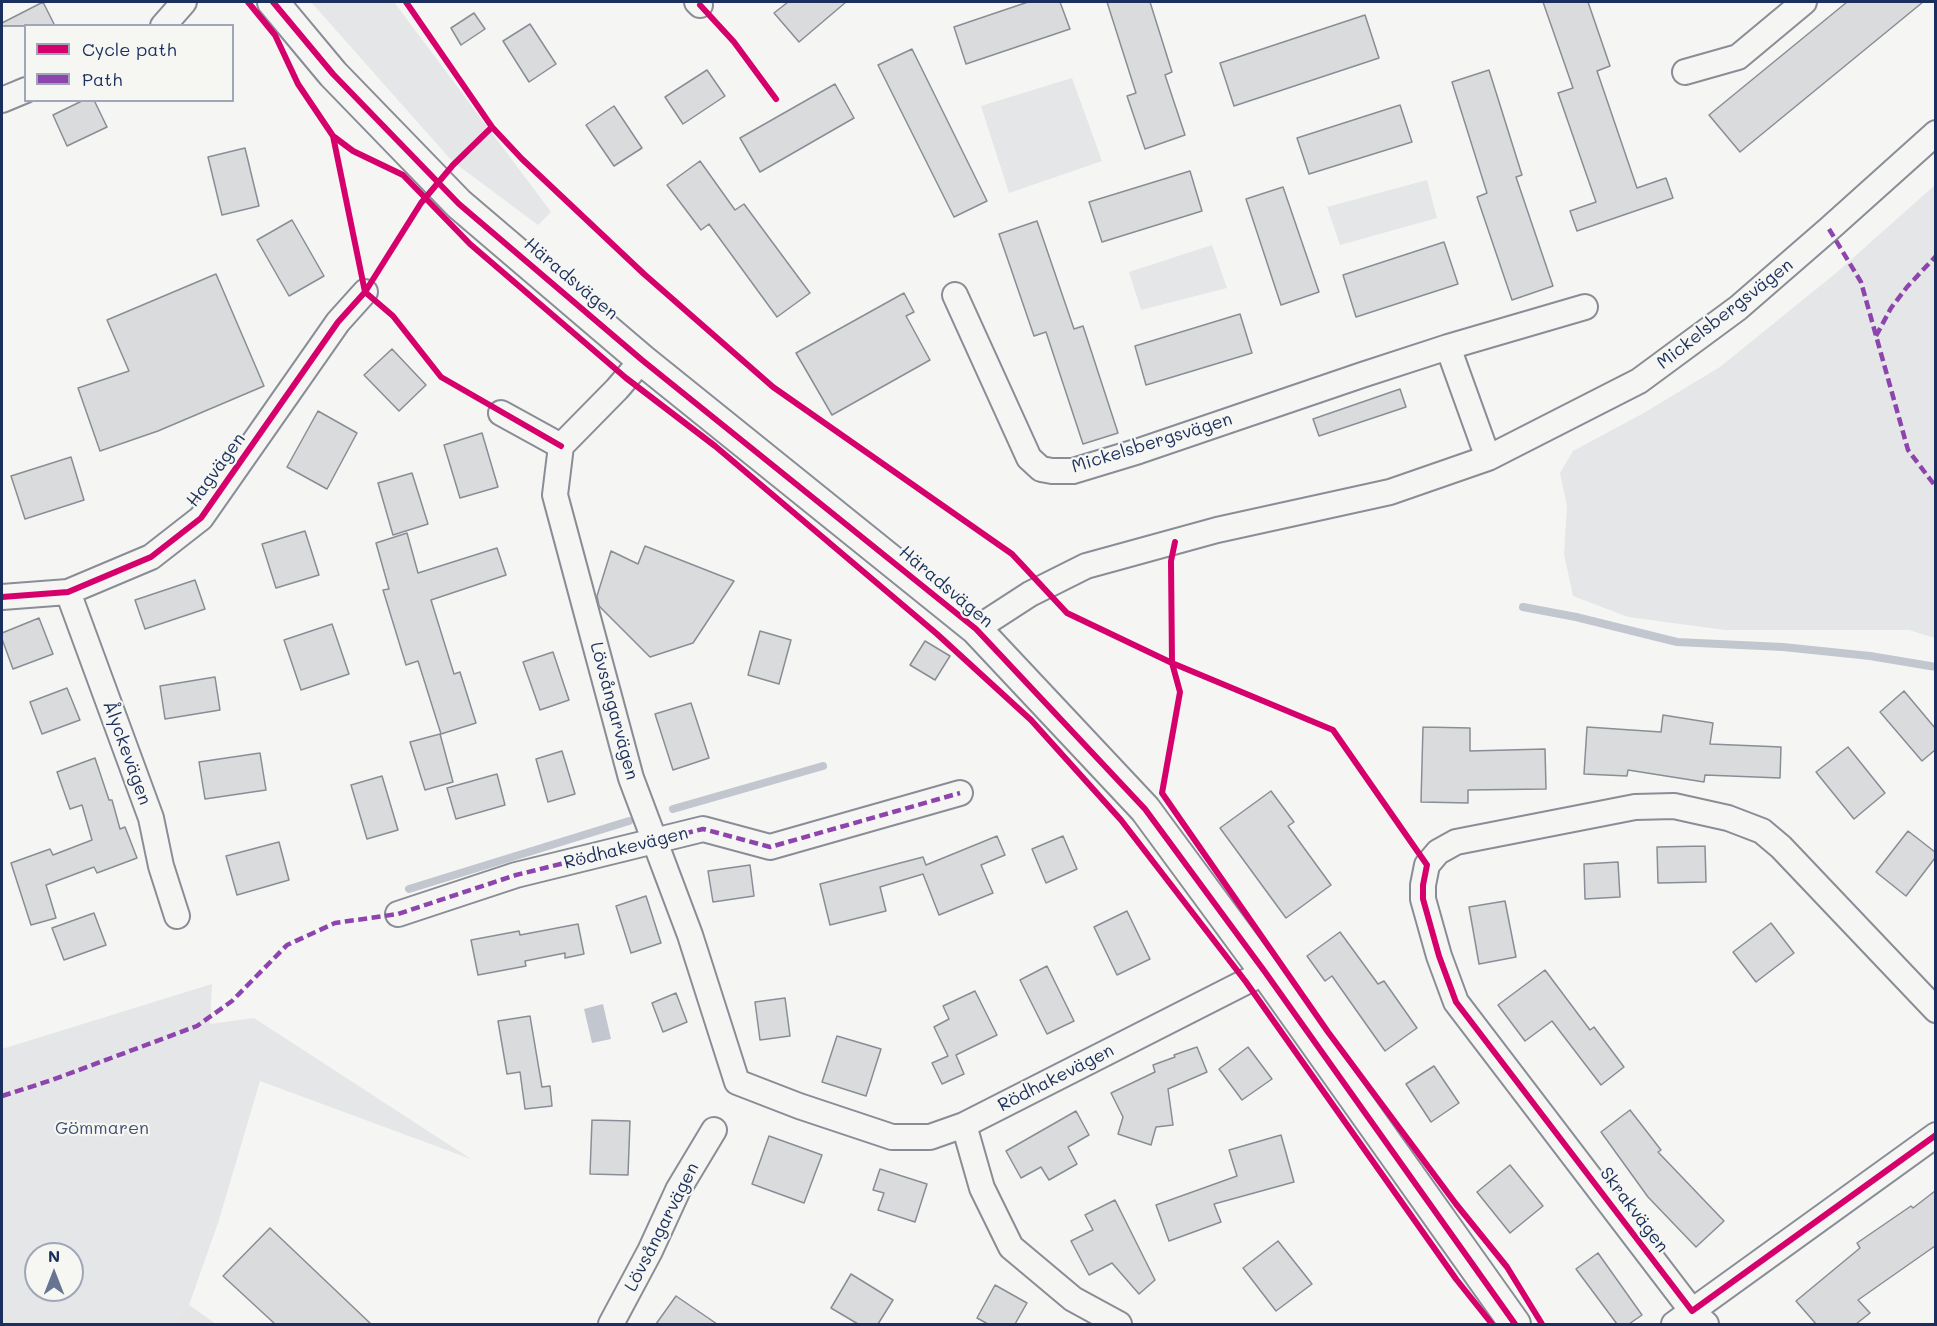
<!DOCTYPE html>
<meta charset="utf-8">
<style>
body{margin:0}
#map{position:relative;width:1937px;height:1326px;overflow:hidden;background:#f5f5f3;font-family:Mali,sans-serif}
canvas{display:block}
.frame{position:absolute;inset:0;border:3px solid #1b2f5e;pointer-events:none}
.legend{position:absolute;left:24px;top:24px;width:210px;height:78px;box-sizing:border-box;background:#f6f6f2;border:2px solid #9ea6b7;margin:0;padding:8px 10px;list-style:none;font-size:18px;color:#1b2f5e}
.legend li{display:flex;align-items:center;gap:12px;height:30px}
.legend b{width:30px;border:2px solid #9ea6b7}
.north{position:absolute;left:24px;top:1242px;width:60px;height:60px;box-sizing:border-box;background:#f6f6f2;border:2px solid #9ea6b7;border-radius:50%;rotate:0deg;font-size:16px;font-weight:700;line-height:24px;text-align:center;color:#1b2f5e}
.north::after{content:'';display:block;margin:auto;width:21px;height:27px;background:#677492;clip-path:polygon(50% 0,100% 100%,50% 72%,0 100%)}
</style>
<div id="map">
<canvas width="1937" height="1326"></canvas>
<div class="frame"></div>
<ul class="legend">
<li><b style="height:8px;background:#d6006c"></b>Cycle path</li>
<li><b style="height:8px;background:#8e44ad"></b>Path</li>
</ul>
<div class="north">N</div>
</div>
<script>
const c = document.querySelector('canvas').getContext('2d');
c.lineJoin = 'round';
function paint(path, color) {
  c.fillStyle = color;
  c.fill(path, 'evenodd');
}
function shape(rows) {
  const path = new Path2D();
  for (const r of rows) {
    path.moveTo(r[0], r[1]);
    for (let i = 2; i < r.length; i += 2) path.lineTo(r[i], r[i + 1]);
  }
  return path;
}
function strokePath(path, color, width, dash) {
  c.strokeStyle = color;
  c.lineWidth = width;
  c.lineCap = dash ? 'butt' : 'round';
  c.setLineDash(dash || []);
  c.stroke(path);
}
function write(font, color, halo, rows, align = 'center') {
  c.font = font + ' Mali,sans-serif';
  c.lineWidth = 4.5;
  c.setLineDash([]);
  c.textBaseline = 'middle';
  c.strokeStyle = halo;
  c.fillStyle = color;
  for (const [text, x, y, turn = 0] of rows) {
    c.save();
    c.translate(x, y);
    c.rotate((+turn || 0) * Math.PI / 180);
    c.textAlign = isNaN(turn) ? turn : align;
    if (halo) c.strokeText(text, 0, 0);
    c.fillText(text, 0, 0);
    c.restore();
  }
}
paint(shape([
 [189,1305,216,1324,170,1324]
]), '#e5e5e6');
paint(shape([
 [311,2,394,2,551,212,538,225,452,161],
 [1072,78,1102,161,1009,193,981,106],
 [1427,180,1437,218,1340,245,1327,207],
 [1935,185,1935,638,1909,630,1725,630,1628,617,1573,596,1564,554,1567,506,1560,473,1573,451,1642,414,1720,367,1836,273],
 [1212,245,1227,288,1141,310,1129,272],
 [212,984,210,1024,254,1018,471,1159,260,1081,218,1223,189,1305,170,1324,2,1324,2,1049],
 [36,1254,72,1254,72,1290,36,1290]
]), '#e4e6e7');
paint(shape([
 [603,1004,611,1039,592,1043,584,1009]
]), '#c1c6cf');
strokePath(shape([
 [1523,607,1576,617,1677,642,1783,647,1870,656,1936,667],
 [673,809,823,766],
 [409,889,629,821]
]), '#c1c6cf', 8);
const building = shape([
 [43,2,55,26,2,26,2,23,43,2],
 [788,2,846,2,799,42,774,13,788,2],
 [1028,2,1060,2,1070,29,966,64,954,27,1028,2],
 [1107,2,1150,2,1172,72,1165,75,1185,135,1145,149,1127,96,1136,93,1107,2],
 [1543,2,1588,2,1610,66,1597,71,1637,188,1666,178,1673,198,1577,231,1570,211,1596,202,1558,93,1573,88,1543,2],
 [1847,2,1923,2,1740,152,1709,115,1847,2],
 [474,13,485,29,461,45,451,28,474,13],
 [1365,15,1379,58,1234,106,1220,63,1365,15],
 [530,24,556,64,529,82,503,41,530,24],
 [912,49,987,201,954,217,878,65,912,49],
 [707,70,725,96,683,124,665,97,707,70],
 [1489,70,1522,175,1516,177,1553,286,1512,300,1477,197,1487,193,1452,82,1489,70],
 [835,84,854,118,760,172,740,138,835,84],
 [84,100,94,100,107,127,67,146,53,115,84,100],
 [1400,105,1412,142,1309,174,1297,138,1400,105],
 [614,106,642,148,614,166,586,125,614,106],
 [245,148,259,206,222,215,208,157,245,148],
 [700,161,735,210,744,204,810,293,777,317,709,224,701,230,667,185,700,161],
 [1190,171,1202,211,1102,242,1089,202,1190,171],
 [1283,187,1319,292,1281,305,1246,199,1283,187],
 [292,220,324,276,289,296,257,240,292,220],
 [1037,221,1074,329,1083,326,1118,433,1083,444,1046,332,1034,336,999,234,1037,221],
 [1444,242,1458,284,1356,317,1343,275,1444,242],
 [216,274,264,386,158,431,100,451,78,388,129,371,107,320,216,274],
 [904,293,914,312,906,316,930,360,832,415,796,353,904,293],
 [1240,314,1252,353,1146,385,1135,346,1240,314],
 [392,349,426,385,399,411,364,375,392,349],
 [1400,389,1406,407,1319,436,1313,419,1400,389],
 [318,411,357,433,327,489,287,467,318,411],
 [482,433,498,487,460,498,444,445,482,433],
 [71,457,84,500,25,519,11,476,71,457],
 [412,473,428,524,393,535,378,483,412,473],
 [305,531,319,575,276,588,262,544,305,531],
 [407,533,418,573,497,548,506,575,431,600,454,674,460,672,476,723,441,734,418,661,406,665,383,590,389,589,376,543,407,533],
 [645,546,734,581,693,643,650,657,599,606,597,596,611,551,638,564,645,546],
 [195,580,205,609,145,629,135,600,195,580],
 [39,618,53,654,13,669,2,639,2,633,39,618],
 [332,624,349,674,301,690,284,640,332,624],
 [760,631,791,640,779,684,748,675,760,631],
 [925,641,950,656,935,680,910,665,925,641],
 [553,652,569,700,540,710,523,662,553,652],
 [215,677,220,710,165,719,160,686,215,677],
 [67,688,80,720,42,734,30,702,67,688],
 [1904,691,1935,728,1935,750,1922,761,1880,712,1904,691],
 [691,703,709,758,673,770,655,714,691,703],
 [1663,715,1713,723,1710,744,1781,747,1780,778,1705,775,1704,782,1628,770,1627,776,1584,774,1587,727,1661,732,1663,715],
 [1423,727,1470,728,1470,751,1545,749,1546,789,1468,790,1468,803,1421,802,1423,727],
 [440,734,453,782,425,790,410,742,440,734],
 [1848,747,1885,793,1854,819,1816,772,1848,747],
 [562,751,575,794,548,802,536,759,562,751],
 [260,753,266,790,205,799,199,762,260,753],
 [95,758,109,800,112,800,120,829,125,827,137,858,97,873,94,867,46,885,56,918,31,925,11,863,50,849,53,855,92,840,82,805,70,809,57,772,95,758],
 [497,774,505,805,456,819,447,788,497,774],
 [382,776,398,830,367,839,351,785,382,776],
 [1271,791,1294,822,1288,826,1331,885,1286,918,1220,828,1271,791],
 [1908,831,1935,852,1935,858,1906,896,1876,872,1908,831],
 [997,836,1005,855,981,865,993,893,939,915,923,874,880,887,886,911,830,925,820,884,923,857,926,865,997,836],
 [1063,836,1077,869,1046,883,1032,849,1063,836],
 [279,842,289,880,237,895,226,856,279,842],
 [1705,846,1706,882,1658,883,1657,847,1705,846],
 [1618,862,1620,897,1585,899,1584,864,1618,862],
 [750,865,754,896,713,902,708,871,750,865],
 [646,896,661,943,631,953,616,906,646,896],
 [1505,901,1516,957,1479,964,1469,907,1505,901],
 [1127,911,1150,959,1117,975,1094,927,1127,911],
 [94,913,106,945,64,960,52,928,94,913],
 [1771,923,1794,953,1756,982,1733,952,1771,923],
 [578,924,584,954,565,958,565,953,525,961,526,966,478,975,471,940,519,931,520,935,578,924],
 [1340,932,1378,984,1384,981,1417,1028,1385,1051,1332,976,1325,981,1307,956,1340,932],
 [1047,966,1074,1021,1047,1034,1020,980,1047,966],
 [1545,970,1590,1030,1594,1027,1624,1067,1601,1085,1552,1021,1525,1041,1498,1005,1545,970],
 [975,991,997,1035,956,1055,964,1074,942,1084,932,1063,948,1056,934,1027,949,1019,943,1006,975,991],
 [676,993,687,1022,663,1032,652,1003,676,993],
 [785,998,790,1036,760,1040,755,1002,785,998],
 [530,1016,542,1087,550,1086,552,1106,525,1109,520,1072,507,1074,498,1021,530,1016],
 [837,1036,881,1049,866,1096,822,1082,837,1036],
 [1197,1047,1207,1072,1168,1089,1173,1125,1156,1127,1151,1145,1118,1134,1123,1117,1111,1093,1155,1072,1153,1065,1175,1057,1174,1055,1197,1047],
 [1248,1047,1272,1079,1242,1100,1219,1069,1248,1047],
 [1434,1066,1459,1103,1431,1122,1406,1084,1434,1066],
 [1630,1110,1661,1150,1658,1152,1724,1221,1696,1247,1648,1197,1601,1132,1630,1110],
 [1076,1111,1089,1135,1068,1147,1077,1164,1049,1180,1041,1167,1021,1178,1006,1151,1076,1111],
 [592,1120,630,1121,628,1175,590,1174,592,1120],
 [1281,1135,1294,1182,1214,1204,1221,1222,1169,1241,1156,1205,1237,1176,1229,1150,1281,1135],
 [769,1136,822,1155,804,1203,752,1184,769,1136],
 [1510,1165,1543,1206,1510,1233,1477,1192,1510,1165],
 [880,1169,927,1184,915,1222,878,1210,884,1193,873,1190,880,1169],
 [1935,1191,1935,1246,1858,1300,1870,1313,1856,1324,1816,1324,1796,1301,1860,1248,1857,1243,1911,1206,1913,1208,1935,1191],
 [1115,1200,1155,1280,1139,1294,1112,1263,1089,1275,1071,1241,1093,1230,1085,1215,1115,1200],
 [270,1228,371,1324,275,1324,223,1276,270,1228],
 [1278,1241,1312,1284,1276,1311,1243,1268,1278,1241],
 [1598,1253,1642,1315,1629,1324,1617,1324,1576,1269,1598,1253],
 [851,1274,893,1300,878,1324,858,1324,831,1308,851,1274],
 [995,1285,1027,1303,1015,1324,988,1324,977,1318,995,1285],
 [676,1296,717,1324,656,1324,676,1296]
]);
paint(building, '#dadbdc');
strokePath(building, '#898d95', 1.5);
const minor = shape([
 [697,2,700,5],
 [163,26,184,2],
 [1685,72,1738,57,1804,2],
 [2,100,26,90],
 [955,295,1029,458,1041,469,1052,471,1073,471,1139,451,1362,375,1448,347,1585,307],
 [1448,347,1488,458],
 [642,360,617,389,561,446,555,495,631,778,690,935,737,1082,799,1106,892,1137,930,1137,964,1125,1265,972],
 [501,413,561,446],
 [68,592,151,818,161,866,177,916],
 [2,597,68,592,151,557,201,518,338,322,365,292],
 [976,629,1030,594,1086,566,1217,530,1390,492,1488,458,1639,381,1738,308,1829,229,1936,133],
 [398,914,516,875,703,829,770,847,960,793],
 [964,1125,982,1188,1011,1247,1073,1299,1119,1324],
 [611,1324,650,1251,678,1190,714,1130],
 [1674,1324,1936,1135],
 [1706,1324,1692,1311,1456,1002,1439,956,1423,899,1423,885,1427,865,1438,852,1456,842,1635,807,1674,806,1728,818,1762,831,1781,847,1936,1010]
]);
const tertiary = shape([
 [273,2,333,74,459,204,642,360,976,629,1145,809,1265,972,1515,1324]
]);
strokePath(minor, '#898d95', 28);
strokePath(tertiary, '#898d95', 34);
strokePath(minor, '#f5f5f3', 24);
strokePath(tertiary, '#f5f5f3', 30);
strokePath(shape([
 [1829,229,1861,282,1908,450,1936,487],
 [1876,336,1891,308,1907,287,1936,256],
 [2,1096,52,1080,197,1026,232,1001,287,945,335,923,398,914,516,875,703,829,770,847,960,793]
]), '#8e44ad', 4.5, [9, 4.5]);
strokePath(shape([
 [248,2,275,35,298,84,333,136,353,151,403,175,470,244,626,378,715,446,937,634,1031,720,1121,820,1246,982,1456,1279,1492,1324],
 [273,2,333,74,459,204,642,360,976,629,1145,809,1265,972,1515,1324],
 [406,2,492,127,522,159,644,274,773,387,1012,554,1067,613,1172,663,1333,730,1427,865,1423,885,1423,899,1439,956,1456,1002,1692,1311,1936,1135],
 [700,5,734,42,776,99],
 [333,136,365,292,393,316,441,377,561,446],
 [1175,542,1171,561,1172,663,1180,692,1162,793,1328,1032,1456,1204,1507,1267,1542,1324],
 [2,597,68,592,151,557,201,518,338,322,365,292,421,203,453,165,492,127]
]), '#d6006c', 6);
write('18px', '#1b2f5e', '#f6f6f2', [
 ["Häradsvägen",571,279,40],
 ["Mickelsbergsvägen",1725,314,-38],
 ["Mickelsbergsvägen",1152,443,-17],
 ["Hagvägen",216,470,-54],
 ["Häradsvägen",946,587,40],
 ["Lövsångarvägen",614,711,75],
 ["Ålyckevägen",127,753,70],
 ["Rödhakevägen",626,848,-14],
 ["Rödhakevägen",1056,1078,-27],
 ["Skrakvägen",1634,1210,53],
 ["Lövsångarvägen",662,1227,-63]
]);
write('18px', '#405177', '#f6f6f2', [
 ["Gömmaren",102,1128]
]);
</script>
